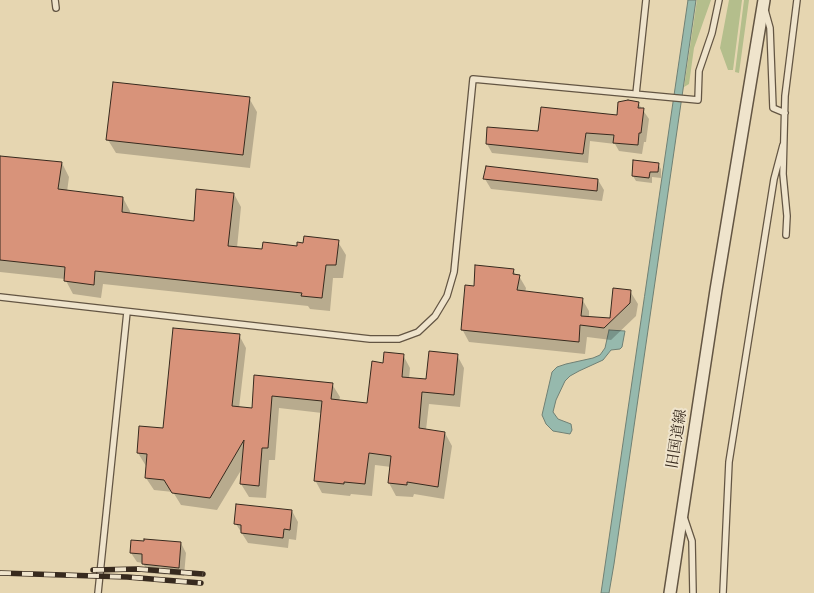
<!DOCTYPE html>
<meta charset="utf-8">
<style>
body{margin:0}
canvas{display:block;background:#e6d6b1}
</style>
<canvas width="814" height="593"></canvas>
<script>
const c = document.querySelector('canvas').getContext('2d');
c.lineJoin = 'round';
function paint(path, color) {
  c.fillStyle = color;
  c.fill(path, 'evenodd');
}
function shape(rows) {
  const path = new Path2D();
  for (const r of rows) {
    path.moveTo(r[0], r[1]);
    for (let i = 2; i < r.length; i += 2) path.lineTo(r[i], r[i + 1]);
  }
  return path;
}
function strokePath(path, color, width, dash) {
  c.strokeStyle = color;
  c.lineWidth = width;
  c.lineCap = dash ? 'butt' : 'round';
  c.setLineDash(dash || []);
  c.stroke(path);
}
function write(font, color, halo, rows, align = 'center') {
  c.font = font + ' "IM FELL Double Pica","Noto Serif JP",serif';
  c.lineWidth = 4;
  c.setLineDash([]);
  c.textBaseline = 'middle';
  c.strokeStyle = halo;
  c.fillStyle = color;
  for (const [text, x, y, turn = 0] of rows) {
    c.save();
    c.translate(x, y);
    c.rotate((+turn || 0) * Math.PI / 180);
    c.textAlign = isNaN(turn) ? turn : align;
    if (halo) c.strokeText(text, 0, 0);
    c.fillText(text, 0, 0);
    c.restore();
  }
}
paint(shape([
 [697,0,711,0,694,48,689,84,684,87],
 [729,0,742,0,733,70,728,70,720,48],
 [744,0,749,0,739,73,735,72]
]), '#b4be8c');
const water = shape([
 [688,0,696,0,614,564,609,593,601,593,688,0],
 [609,330,625,331,622,347,620,349,611,350,603,360,579,371,570,376,565,381,556,400,553,412,558,419,571,424,572,430,570,434,553,431,546,424,542,415,552,372,557,367,566,364,593,358,600,355,605,348,609,330]
]);
paint(water, '#96b9ad');
strokePath(water, '#708074', 1);
paint(shape([
 [249,98,257,112,250,168,116,153,108,140],
 [638,103,649,119,646,142,644,142,642,154,619,151,615,144,590,141,588,163,492,153,487,144,618,116],
 [0,157,62,163,69,177,67,192,123,198,130,211,130,214,195,222,234,194,241,207,237,248,263,251,338,242,346,255,343,278,333,278,330,311,310,309,308,306,103,284,101,298,73,294,65,279,0,272],
 [658,164,661,169,661,178,652,177,652,183,636,181,633,176],
 [485,179,598,180,604,190,602,201,491,189],
 [514,271,516,276,519,276,526,288,525,293,582,299,589,311,589,318,611,320,630,291,638,304,636,316,611,340,587,337,585,354,469,342,462,329,475,287],
 [239,335,246,348,239,408,253,409,256,377,332,384,340,397,339,401,368,405,384,364,403,355,410,368,409,379,427,381,457,355,464,368,460,407,429,404,426,430,445,433,452,446,444,499,414,494,413,497,396,496,389,483,391,467,375,465,372,496,351,494,350,496,322,493,315,480,322,413,279,408,275,460,269,460,266,498,249,497,241,484,243,467,217,510,181,505,173,492,154,490,146,478,147,466,146,466,138,453,164,429],
 [292,511,298,522,296,540,289,539,288,548,248,543,236,524],
 [181,543,186,553,184,576,148,573,143,563,137,562,131,553]
]), '#0003');
const building = shape([
 [113,82,250,97,243,155,106,140,113,82],
 [628,100,639,102,638,108,644,108,641,133,639,133,638,145,613,143,614,135,586,133,583,154,486,144,487,127,538,131,541,107,617,115,618,102,628,100],
 [0,156,62,162,58,189,123,197,122,212,194,221,196,189,234,193,228,246,262,249,263,242,297,246,297,242,303,243,304,236,339,240,336,265,326,265,322,298,301,296,302,293,95,271,94,285,64,281,65,267,0,260,0,156],
 [633,160,659,163,658,172,650,172,649,178,632,176,633,160],
 [486,166,598,179,597,191,483,179,486,166],
 [475,265,514,269,513,274,520,275,517,290,583,298,581,316,610,318,613,288,631,290,630,303,604,328,580,325,579,342,461,330,465,285,474,286,475,265],
 [173,328,240,334,232,406,252,408,254,375,333,383,331,399,367,403,372,361,383,363,384,352,404,354,402,377,426,379,429,351,458,354,454,395,422,392,419,428,445,432,438,487,407,482,407,485,388,483,391,456,369,453,365,484,344,482,344,484,314,481,322,401,272,396,268,448,262,448,259,486,240,484,244,440,210,498,172,493,164,480,145,478,147,454,137,453,139,426,163,428,173,328],
 [236,504,292,510,290,530,284,529,283,538,241,533,241,525,234,524,236,504],
 [144,539,181,542,179,568,142,564,142,554,130,553,131,540,144,541,144,539]
]);
paint(building, '#d8937a');
strokePath(building, '#372a1e', 1);
const service = shape([
 [55,0,56,8],
 [765,10,770,28,773,108,785,113],
 [636,94,646,0],
 [786,235,787,216,783,174,785,96,797,0],
 [0,297,370,339,399,339,418,332,435,316,447,296,454,272,473,79,698,100,699,71,712,33,719,0],
 [684,517,692,541,693,593],
 [98,593,127,312],
 [723,593,729,462,774,179,783,145]
]);
const minor = shape([
 [670,593,716,290,764,0]
]);
strokePath(service, '#635543', 8);
strokePath(minor, '#635543', 14);
strokePath(service, '#efe4cc', 5.5);
strokePath(minor, '#efe4cc', 11);
const rail = shape([
 [93,570,138,569,203,574],
 [0,573,127,577,201,583]
]);
strokePath(rail, '#372a1e', 5.5);
strokePath(rail, '#efe4cc', 4, [11]);
write('15px', '#372a1e', '#efe4cc', [
 ["旧国道線",678,439,-81]
]);
</script>
